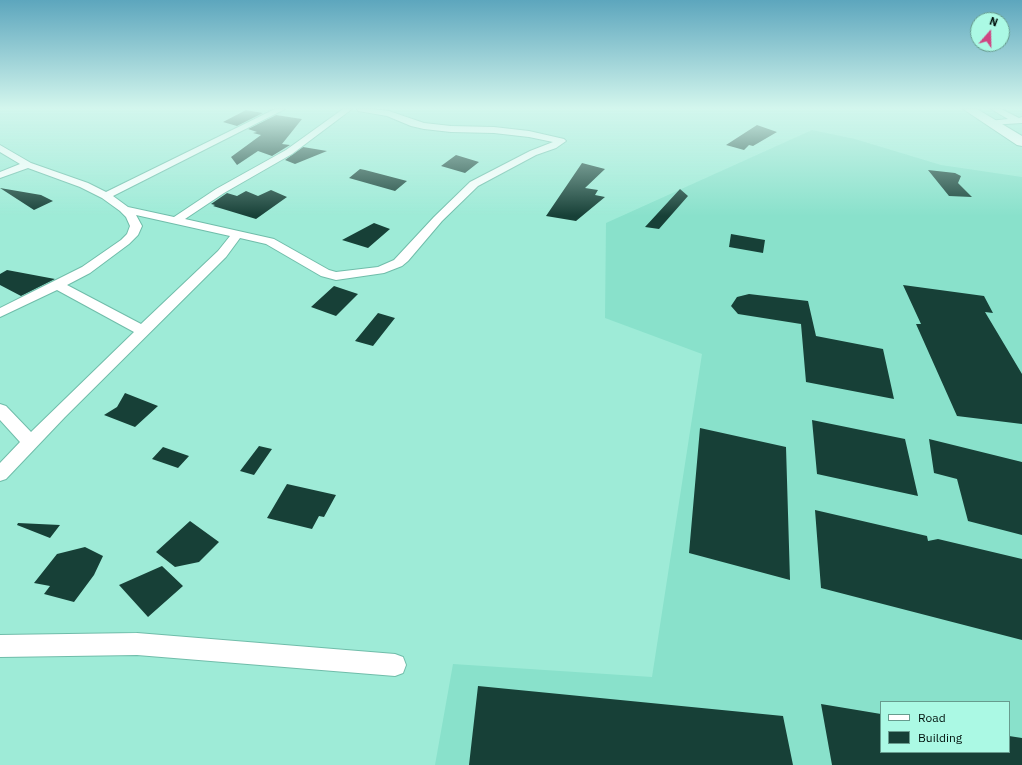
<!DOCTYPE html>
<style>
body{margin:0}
#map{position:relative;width:1022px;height:765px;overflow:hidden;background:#9eebd7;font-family:"IBM Plex Sans",sans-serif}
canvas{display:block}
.legend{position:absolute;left:880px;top:701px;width:130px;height:52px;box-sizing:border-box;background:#abf9e4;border:1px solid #679c8e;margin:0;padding:5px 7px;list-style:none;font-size:12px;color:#00110c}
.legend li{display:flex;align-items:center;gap:8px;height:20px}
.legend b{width:20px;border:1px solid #679c8e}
.north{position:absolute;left:970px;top:12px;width:40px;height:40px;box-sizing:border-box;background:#abf9e4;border:1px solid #679c8e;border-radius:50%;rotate:20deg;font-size:11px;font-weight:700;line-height:16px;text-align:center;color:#00110c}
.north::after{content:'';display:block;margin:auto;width:14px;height:18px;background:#ce4683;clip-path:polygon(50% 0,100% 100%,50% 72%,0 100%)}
</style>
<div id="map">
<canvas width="1022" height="765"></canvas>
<ul class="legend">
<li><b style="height:5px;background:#fff"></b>Road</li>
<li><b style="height:11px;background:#174037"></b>Building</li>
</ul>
<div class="north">N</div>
</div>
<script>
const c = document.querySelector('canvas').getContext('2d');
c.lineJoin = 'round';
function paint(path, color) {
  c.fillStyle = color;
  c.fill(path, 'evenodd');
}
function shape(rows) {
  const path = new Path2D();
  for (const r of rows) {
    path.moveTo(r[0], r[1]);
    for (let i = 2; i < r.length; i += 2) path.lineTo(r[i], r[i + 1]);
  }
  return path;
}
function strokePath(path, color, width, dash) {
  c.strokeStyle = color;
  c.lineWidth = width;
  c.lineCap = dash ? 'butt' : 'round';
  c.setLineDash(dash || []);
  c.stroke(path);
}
paint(shape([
 [812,130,855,139,941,165,1022,177,1022,765,435,765,453,664,652,677,702,354,605,318,606,223],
 [881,702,1009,702,1009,752,881,752]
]), '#89e1cb');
paint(shape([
 [246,110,263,113,237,126,223,122],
 [276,115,302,119,282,144,290,145,272,156,258,151,237,165,231,157,261,135,253,133,257,132,248,129],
 [757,125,777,132,753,146,749,145,744,150,726,145],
 [303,147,327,151,295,164,285,160],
 [456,155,479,162,465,173,441,166],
 [582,163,605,169,585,188,598,190,595,195,605,197,576,221,546,216],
 [360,169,365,170,407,181,395,191,349,178],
 [928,170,955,173,961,176,958,183,972,197,949,196],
 [0,188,41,195,53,201,34,210],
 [680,189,688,196,659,229,645,227],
 [271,190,287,197,256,219,213,206,215,205,211,204,227,193,237,196,246,191,258,196],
 [374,223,390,229,368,248,342,240],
 [731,234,765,240,763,253,729,247],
 [7,270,55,279,21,296,0,285,0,274],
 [903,285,984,296,993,313,985,312,1022,374,1022,424,957,416,916,324,921,324],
 [334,286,358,294,336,316,311,307],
 [749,294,808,301,816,336,883,349,894,399,806,382,801,324,738,314,731,306,737,297],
 [378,313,395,318,373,346,355,341],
 [125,393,158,406,135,427,104,415,117,407],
 [812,420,905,439,918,496,817,474],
 [700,428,786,447,790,580,689,553],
 [929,439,1022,462,1022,535,968,521,957,479,934,473],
 [259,446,272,449,254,475,240,471],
 [163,447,189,456,178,468,152,459],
 [287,484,336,495,324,517,319,516,312,529,267,518],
 [815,510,927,536,928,541,938,539,1022,559,1022,640,821,588],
 [190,521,219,542,199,562,175,567,156,552],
 [18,523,60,525,50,538,17,525],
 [85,547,103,556,94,575,74,602,44,594,50,586,34,583,57,554],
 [162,566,183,586,148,617,119,585],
 [478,686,783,716,793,765,469,765],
 [821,704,881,714,881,752,1009,752,1009,736,1022,738,1022,765,832,765]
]), '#174037');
const street = shape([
 [275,109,285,109,113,196,128,207,174,217,216,189,286,150,343,109,352,109,292,154,224,193,185,219,274,239,329,270,336,272,378,267,394,260,434,217,470,182,530,151,553,142,529,137,494,133,451,132,424,129,411,126,387,116,358,111,357,109,373,109,389,111,424,123,451,126,494,127,529,131,564,139,566,141,556,148,536,155,478,186,442,221,408,261,402,266,384,273,336,280,321,276,266,244,240,238,226,257,65,417,6,479,0,481,0,463,20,442,0,420,0,404,6,406,31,432,134,332,57,290,0,317,0,308,82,267,121,240,127,234,130,226,126,217,120,211,102,198,80,187,28,168,0,178,0,172,20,164,0,152,0,145,31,163,88,183,106,192,275,109],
 [136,215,230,236,218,251,141,324,67,285,90,273,129,244,138,235,142,226,136,215],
 [991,109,1001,109,1019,118,1022,117,1022,123,989,125,988,123,989,121,1008,119,991,109],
 [137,633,395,654,403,657,406,665,403,673,395,676,137,655,0,657,0,635,137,633]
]);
const highway = shape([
 [963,109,977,109,1022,136,1022,146,1017,145,963,109]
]);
strokePath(street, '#70bdaa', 2);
strokePath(highway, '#70bdaa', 2);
paint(street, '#fff');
paint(highway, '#fff');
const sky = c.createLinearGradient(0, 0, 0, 216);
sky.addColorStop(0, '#5da6bd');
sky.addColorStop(0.5, '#d3f6ed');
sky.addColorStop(1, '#d3f6ed00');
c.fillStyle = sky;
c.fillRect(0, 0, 1022, 216);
</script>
